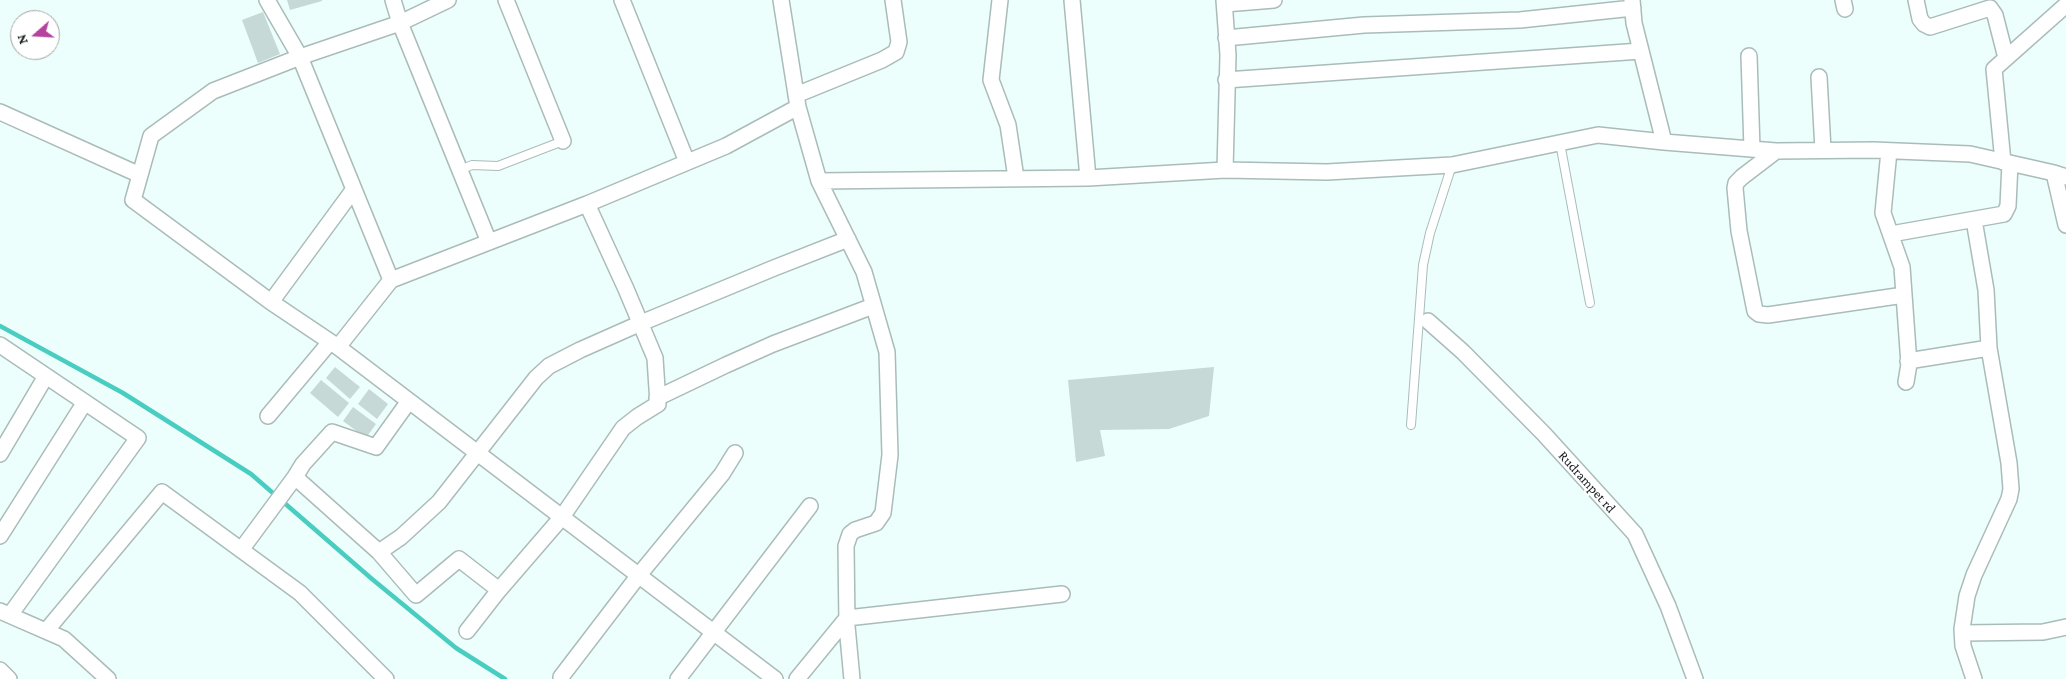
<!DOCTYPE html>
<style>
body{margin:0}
#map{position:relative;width:2066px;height:679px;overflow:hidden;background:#ecfffc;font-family:"Crimson Pro",serif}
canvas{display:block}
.north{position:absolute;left:10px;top:10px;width:50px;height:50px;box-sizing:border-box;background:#fff;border:1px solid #a3a6a6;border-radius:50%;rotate:251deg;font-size:14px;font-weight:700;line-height:20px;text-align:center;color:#1a2120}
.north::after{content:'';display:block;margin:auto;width:18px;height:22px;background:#b5439e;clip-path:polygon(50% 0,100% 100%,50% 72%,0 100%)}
</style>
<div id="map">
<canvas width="2066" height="679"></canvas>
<div class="north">N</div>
</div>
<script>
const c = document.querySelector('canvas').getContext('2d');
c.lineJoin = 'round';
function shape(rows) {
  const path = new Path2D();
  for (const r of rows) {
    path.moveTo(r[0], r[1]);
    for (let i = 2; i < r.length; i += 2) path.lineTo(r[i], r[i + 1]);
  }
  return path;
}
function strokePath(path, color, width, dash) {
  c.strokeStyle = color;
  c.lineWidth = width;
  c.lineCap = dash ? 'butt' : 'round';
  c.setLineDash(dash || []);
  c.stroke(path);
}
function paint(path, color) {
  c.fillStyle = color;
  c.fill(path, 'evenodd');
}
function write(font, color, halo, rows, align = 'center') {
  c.font = font + ' "Crimson Pro",serif';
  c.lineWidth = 4;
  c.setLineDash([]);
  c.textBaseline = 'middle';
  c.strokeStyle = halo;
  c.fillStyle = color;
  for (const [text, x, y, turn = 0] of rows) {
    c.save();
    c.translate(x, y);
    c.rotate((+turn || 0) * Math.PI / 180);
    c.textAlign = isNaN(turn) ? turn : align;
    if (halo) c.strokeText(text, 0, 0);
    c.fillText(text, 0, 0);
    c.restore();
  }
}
strokePath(shape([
 [0,326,123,393,251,474,372,579,456,648,505,679]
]), '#49cdc1', 4.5);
paint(shape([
 [287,0,322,0,322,1,290,10],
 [263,12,280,54,258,63,242,20],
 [335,367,360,387,350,399,326,378],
 [1214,367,1209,416,1169,429,1100,430,1105,456,1076,462,1068,380],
 [321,380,349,403,338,417,310,393],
 [369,389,388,404,377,419,358,404],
 [353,407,376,424,366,438,343,421]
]), '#c7d9d7');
const service = shape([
 [1560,143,1590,303],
 [460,170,472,165,498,166,563,141],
 [1411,425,1423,265,1430,233,1452,165]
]);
const minor = shape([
 [267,0,300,57,213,91,151,136,133,200,271,302,338,347,775,679],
 [393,0,400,23,489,242],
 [448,0,400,23,300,57,391,280,587,204,726,146,798,107],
 [506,0,563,141],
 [622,0,687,162],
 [781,0,798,107,819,181,864,272,887,352,890,455,883,513,876,523,855,530,850,534,846,546,847,626,852,679],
 [1000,0,991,80,1008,125,1016,178],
 [1072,0,1088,178],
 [1224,0,1228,55,1225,170,1327,172,1452,165,1598,135,1664,142],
 [1632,0,1634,23,1664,142,1776,151,1873,150,1970,154,2054,173,2066,177],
 [1843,0,1845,9],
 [1916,0,1920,19,1924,24,1930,27,1990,8,1995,15,2006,58],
 [1225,4,1274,0],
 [1226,38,1364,25,1520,20,1633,8],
 [1749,56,1752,149],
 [1819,77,1823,150],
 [1226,80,1641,51],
 [796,95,882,60,896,52,899,42,893,0],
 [0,112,140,175],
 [1776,151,1742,177,1736,183,1735,188,1739,231,1755,311,1759,314,1768,315,1904,295],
 [1889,151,1883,213,1902,267,1909,364,1906,382],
 [2003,162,1994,69,2066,5],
 [2054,173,2066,225],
 [819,181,1088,178,1225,170],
 [1891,234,2004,214,2008,206,2010,163],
 [271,302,354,189],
 [1428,321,1463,352,1544,434,1635,534,1668,606,1695,679],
 [0,345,138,438,10,615],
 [338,347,391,280],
 [1908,361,1989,348,1986,290,1974,220],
 [657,398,726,365,773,344,873,306],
 [268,416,330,342],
 [0,454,46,376],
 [0,536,85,402],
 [241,550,295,477],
 [379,552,295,477,303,464,332,432,376,447,409,401],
 [499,590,459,559,416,595,379,552,401,537,439,502,536,378,549,366,580,350,641,323,774,268,848,239],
 [0,611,64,639,108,679],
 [46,631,162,492,300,593,386,679],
 [467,631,499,590,562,517,623,428,637,417,658,404,655,358,626,289,587,204],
 [1963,633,2043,632,2066,627],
 [0,670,9,679],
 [561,677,639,575,722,474,735,453],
 [678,679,810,506],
 [797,679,847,618,1062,594],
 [1974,679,1963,646,1962,629,1967,596,1974,575,2009,499,2011,489,2009,463,1989,348]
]);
strokePath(service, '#aabcb9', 10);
strokePath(minor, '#aabcb9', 18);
strokePath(service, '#fff', 8);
strokePath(minor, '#fff', 15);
write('14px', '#1a2120', '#fff', [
 ["Rudrampet rd",1587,482,48]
]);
</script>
